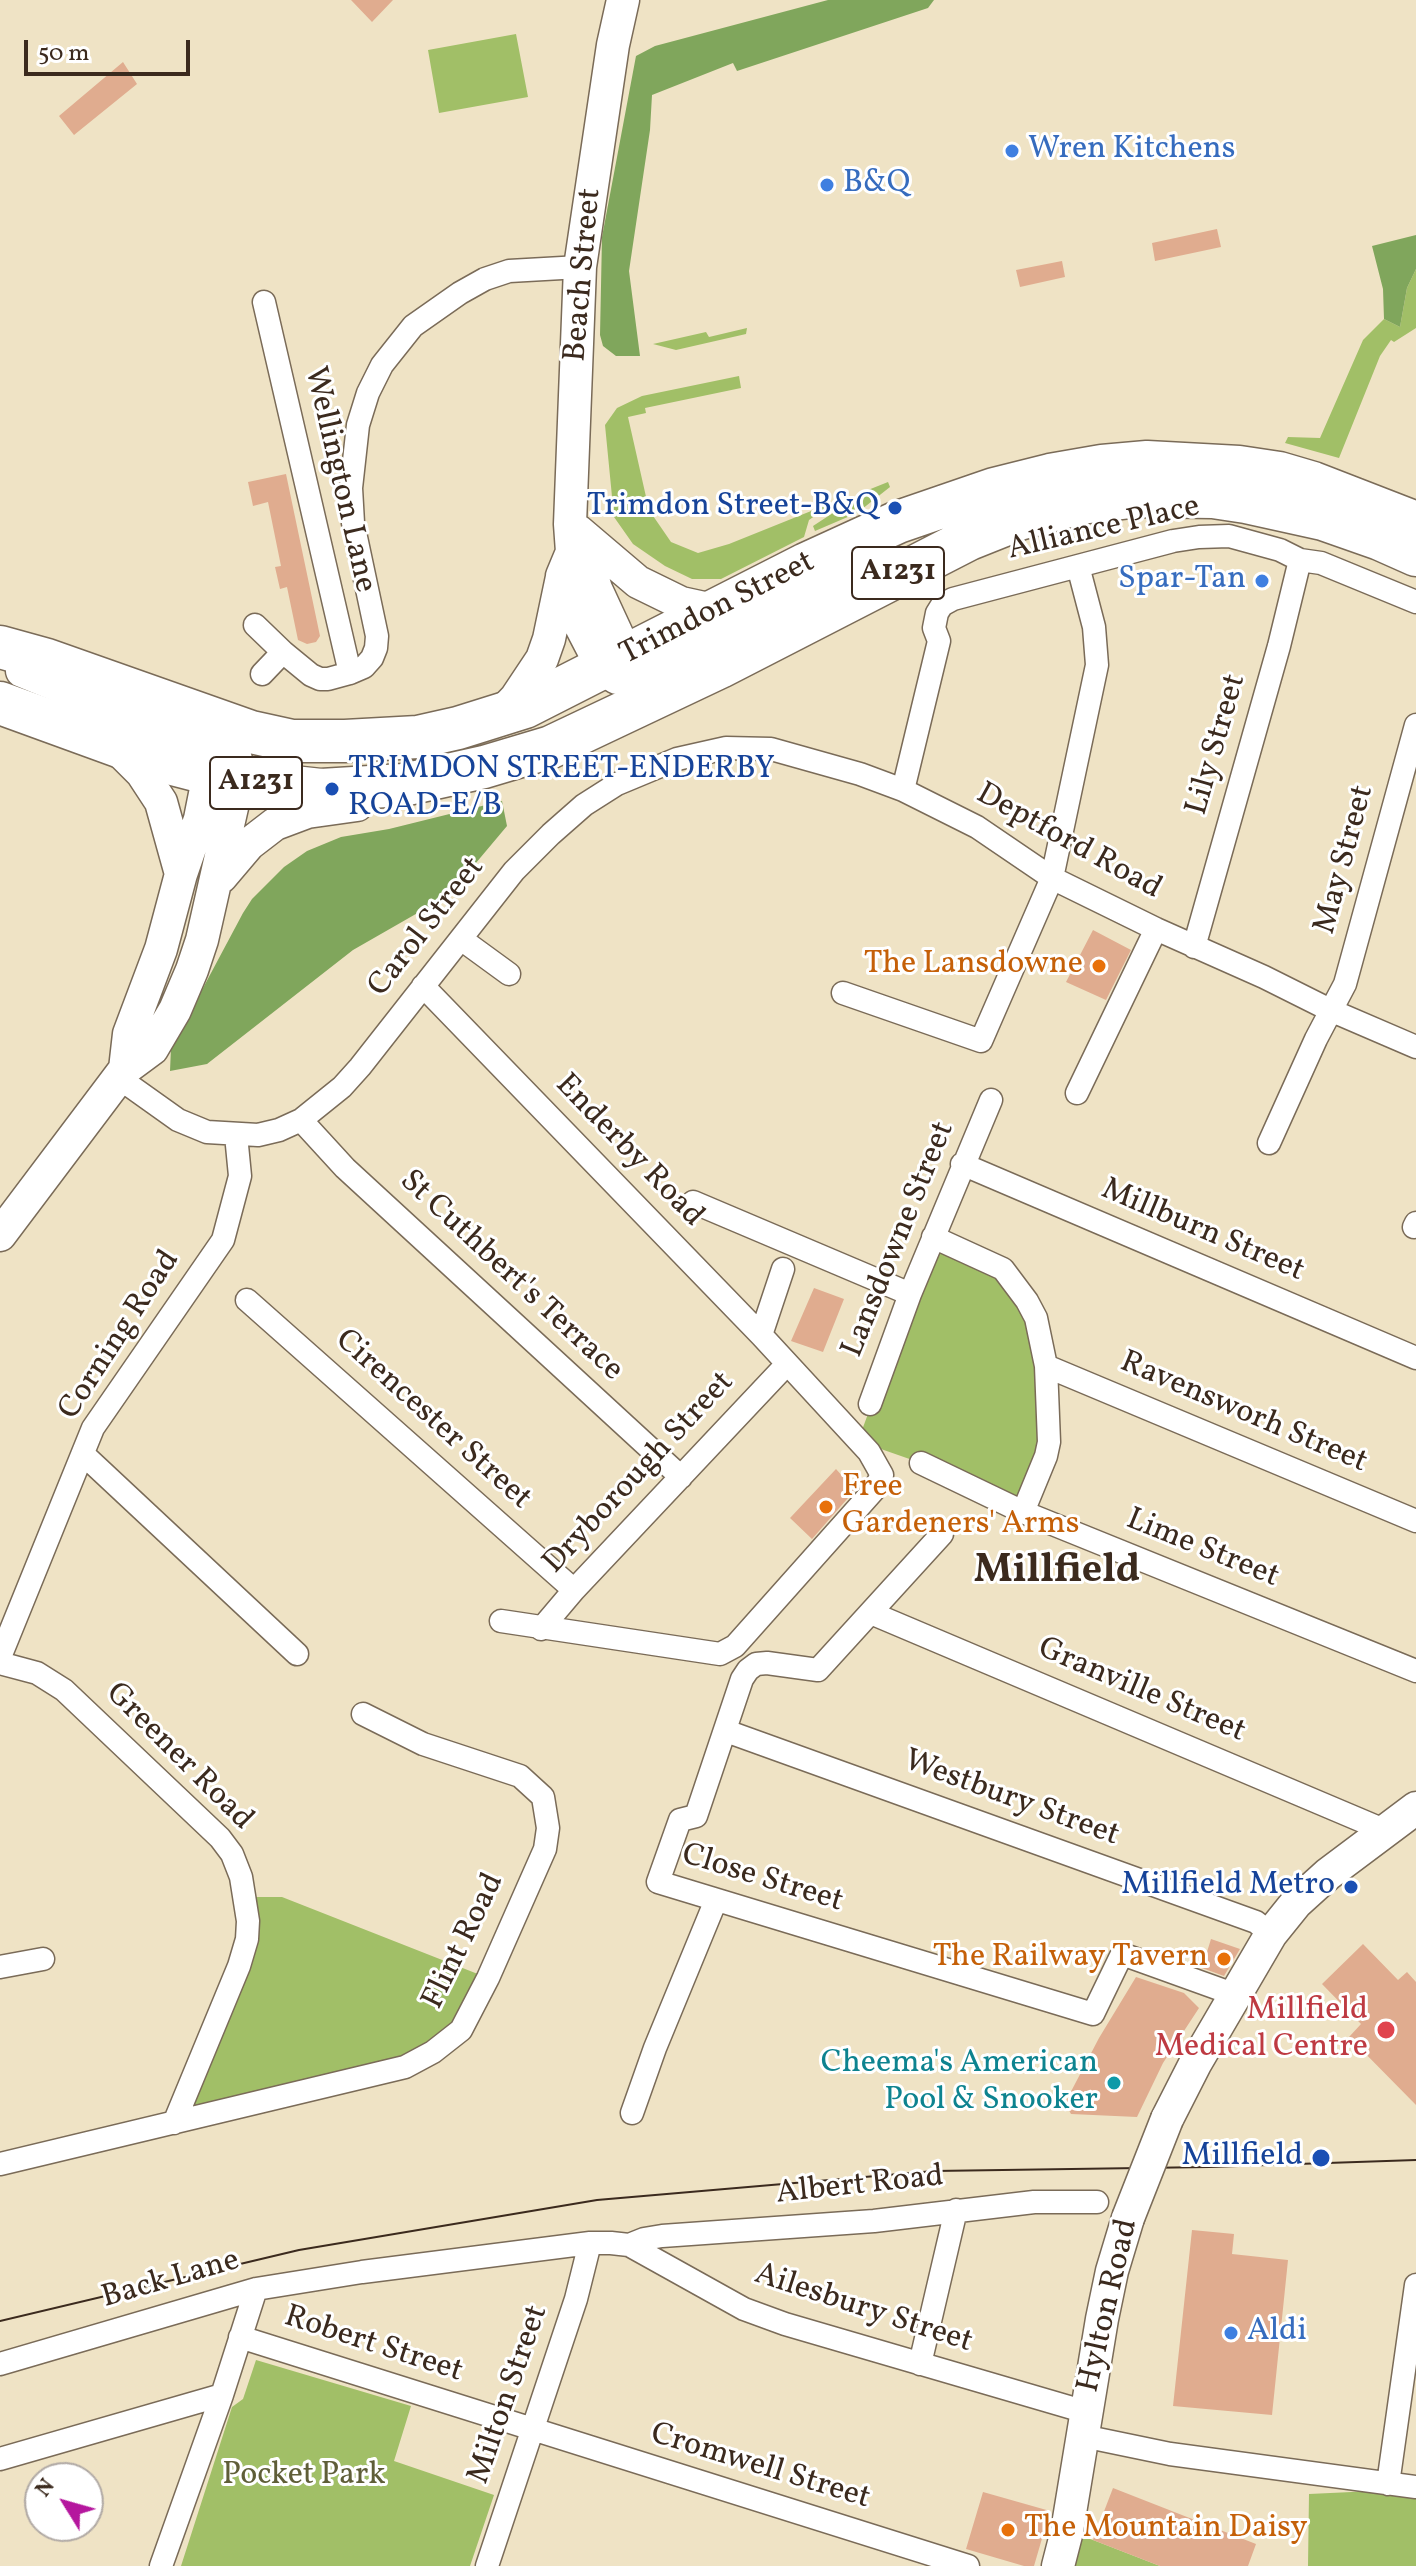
<!DOCTYPE html>
<style>
body{margin:0}
#map{position:relative;width:1416px;height:2566px;overflow:hidden;background:#efe3c5;font-family:Vollkorn,serif}
canvas{display:block}
.north{position:absolute;left:24px;top:2462px;width:80px;height:80px;box-sizing:border-box;background:#fff;border:2px solid #b1aaa5;border-radius:50%;rotate:307deg;font-size:22px;font-weight:700;line-height:32px;text-align:center;color:#3b2a1e}
.north::after{content:'';display:block;margin:auto;width:28px;height:36px;background:#b5179e;clip-path:polygon(50% 0,100% 100%,50% 72%,0 100%)}
.scale{position:absolute;left:24px;top:40px;width:166px;height:36px;box-sizing:border-box;border:4px solid #3b2a1e;border-top:0;padding-left:10px;font-size:24px;line-height:28px;white-space:nowrap;color:#3b2a1e;-webkit-text-stroke:6px #fff;paint-order:stroke}
</style>
<div id="map">
<canvas width="1416" height="2566"></canvas>
<div class="north">N</div>
<div class="scale">50 m</div>
</div>
<script>
const c = document.querySelector('canvas').getContext('2d');
c.lineJoin = 'round';
function paint(path, color) {
  c.fillStyle = color;
  c.fill(path, 'evenodd');
}
function shape(rows) {
  const path = new Path2D();
  for (const r of rows) {
    path.moveTo(r[0], r[1]);
    for (let i = 2; i < r.length; i += 2) path.lineTo(r[i], r[i + 1]);
  }
  return path;
}
function strokePath(path, color, width, dash) {
  c.strokeStyle = color;
  c.lineWidth = width;
  c.lineCap = dash ? 'butt' : 'round';
  c.setLineDash(dash || []);
  c.stroke(path);
}
function write(font, color, halo, rows, align = 'center') {
  c.font = font + ' Vollkorn,serif';
  c.lineWidth = 6;
  c.setLineDash([]);
  c.textBaseline = 'middle';
  c.strokeStyle = halo;
  c.fillStyle = color;
  for (const [text, x, y, turn = 0] of rows) {
    c.save();
    c.translate(x, y);
    c.rotate((+turn || 0) * Math.PI / 180);
    c.textAlign = isNaN(turn) ? turn : align;
    if (halo) c.strokeText(text, 0, 0);
    c.fillText(text, 0, 0);
    c.restore();
  }
}
paint(shape([
 [516,34,528,97,439,113,428,50],
 [1416,269,1416,328,1394,342,1391,340,1380,356,1339,458,1285,443,1288,437,1320,438,1363,340,1384,319,1400,327,1407,288],
 [747,328,746,334,676,350,653,344,706,332,709,337],
 [739,376,741,388,645,408,646,413,628,417,649,510,671,542,698,553,729,544,836,501,809,520,804,537,721,579,692,579,665,566,633,544,614,517,605,425,617,408,642,396],
 [888,482,890,487,857,513,815,531,813,526,868,490],
 [933,1237,1017,1287,1049,1416,1023,1512,921,1463,858,1441],
 [245,1897,282,1897,488,1978,433,2052,174,2123,239,1966],
 [256,2360,411,2406,394,2461,494,2495,470,2566,181,2566,232,2407,243,2399],
 [1416,2489,1416,2566,1308,2566,1309,2494],
 [1067,2531,1093,2540,1160,2566,1058,2566]
]), '#a1bf67');
paint(shape([
 [828,0,934,0,928,8,737,71,733,63,652,95,650,130,629,271,640,356,616,356,603,346,600,335,602,237,636,56,655,46],
 [1416,235,1416,269,1407,288,1400,327,1384,319,1383,289,1372,246],
 [502,801,507,826,449,895,353,950,207,1064,170,1071,171,1048,243,913,252,899,284,867,307,851,341,837,389,829]
]), '#80a65c');
paint(shape([
 [351,0,393,0,372,22],
 [123,62,137,84,74,135,59,116],
 [1217,229,1221,247,1155,261,1152,243],
 [1062,261,1065,277,1020,287,1016,270],
 [286,474,320,636,316,642,307,644,298,640,287,587,280,589,275,567,281,566,268,502,253,506,248,482],
 [1093,930,1131,950,1106,1000,1066,982],
 [814,1288,844,1299,823,1352,791,1341],
 [836,1469,855,1490,812,1539,790,1518],
 [1211,1939,1240,1949,1224,1976,1202,1968],
 [1363,1944,1398,1980,1407,1972,1416,1982,1416,2105,1349,2037,1361,2024,1322,1984],
 [1136,1977,1184,1993,1199,2008,1163,2063,1137,2117,1071,2114,1065,2103,1099,2038],
 [1192,2230,1234,2234,1232,2254,1288,2260,1272,2415,1173,2406],
 [1113,2488,1256,2544,1248,2566,1160,2566,1093,2540],
 [983,2492,1050,2511,1034,2566,1024,2566,966,2549]
]), '#e0ac8f');
const street = shape([
 [264,302,350,673],
 [255,625,283,652,262,674],
 [283,652,311,675,320,679,328,679,350,673,364,667,372,658,376,648,377,636,353,523,351,488,358,425,368,393,382,365,413,326,460,293,485,279,509,271,580,267],
 [903,790,939,641,934,628,937,613,942,605,953,599,1173,541,1199,537,1229,536,1280,550,1300,560,1321,563,1416,602],
 [461,939,509,974],
 [1194,947,1279,646,1300,560],
 [423,986,761,1335,869,1452,882,1475,874,1490,735,1646,720,1654,501,1621],
 [843,993,981,1041,1052,878,1097,665,1094,627,1078,566],
 [119,1078,178,1120,207,1132,258,1135,279,1130,301,1120,342,1087,360,1067,514,871,551,834,584,805,617,784,677,759,726,748,771,749,860,774,903,790,977,827,1052,878,1156,929,1264,977,1330,1010,1416,1047],
 [1077,1093,1156,929],
 [301,1120,345,1168,681,1477],
 [1269,1143,1316,1039,1345,984,1416,725],
 [962,1164,1416,1358],
 [693,1202,910,1294],
 [1414,1227,1416,1223],
 [933,1237,1003,1269,1027,1301,1036,1318,1046,1366,1049,1442,1046,1456,1023,1512],
 [247,1300,574,1590],
 [761,1335,783,1269],
 [1046,1366,1416,1521],
 [870,1404,910,1294,991,1100],
 [83,1454,297,1654],
 [921,1463,1023,1512,1416,1671],
 [942,1534,818,1670,767,1663,756,1664,748,1670,742,1679,696,1816,680,1820,658,1882,1093,2014,1122,1954,1236,1995],
 [871,1613,1386,1831],
 [541,1629,574,1590,787,1364],
 [0,1657,93,1428,223,1240,240,1176,236,1135],
 [0,1663,37,1673,64,1690,220,1838,232,1854,241,1877,248,1921,247,1939,239,1966,174,2123],
 [726,1731,1256,1922,1271,1934],
 [0,1967,43,1959],
 [632,2113,655,2048,716,1900],
 [0,2164,405,2067,433,2052,461,2030,488,1978,545,1849,548,1828,543,1797,520,1776,423,1744,363,1714],
 [629,2245,644,2239,662,2236,874,2221,1034,2202,1097,2202],
 [240,2337,968,2566],
 [0,2364,256,2289,362,2272,590,2243,611,2243,629,2245,744,2309,785,2324,1086,2412],
 [920,2364,956,2210],
 [1083,2436,1170,2454,1416,2487],
 [0,2459,222,2395],
 [1388,2484,1416,2285],
 [161,2566,222,2395,256,2289],
 [487,2566,576,2299,590,2243]
]);
const secondary = shape([
 [623,0,613,45,580,267,570,524,572,552,562,576,576,617,603,669,617,678,642,679,860,573],
 [578,531,638,582,681,603,713,610],
 [572,552,588,563,596,589,627,656,629,676],
 [499,716,516,698,542,659,549,639,562,577],
 [117,748,142,773,161,802,181,874],
 [221,877,249,844,275,824,307,812,357,805],
 [125,1069,129,1034,161,949,181,874,200,819,209,774,218,755],
 [0,1235,125,1069,152,1049,175,1010,192,970,202,940,238,781,236,759,231,752,222,747,152,724,22,671],
 [1167,2119,1195,2064,1271,1934,1296,1903,1328,1874,1416,1808],
 [1058,2566,1067,2531,1102,2319,1112,2271,1128,2218]
]);
const highway = shape([
 [0,647,47,660,251,732,292,741,345,741,418,737,458,728,525,707,806,564,898,522,994,489,1050,475,1102,466,1147,462,1239,467,1279,473,1313,483,1416,523],
 [0,703,157,760,238,781,321,790,403,785,484,767,551,747,720,667,969,539,1019,519,1081,503,1139,496,1213,497,1246,502,1323,519,1380,539,1416,555]
]);
strokePath(street, '#7a6b58', 25);
strokePath(secondary, '#7a6b58', 35);
strokePath(highway, '#7a6b58', 45);
strokePath(street, '#fff', 22);
strokePath(secondary, '#fff', 32);
strokePath(highway, '#fff', 42);
strokePath(shape([
 [0,2321,299,2250,597,2200,934,2171,1209,2167,1416,2160]
]), '#3b2a1e', 2);
const secondaryBridge = shape([
 [1128,2218,1167,2119]
]);
strokePath(secondaryBridge, '#7a6b58', 35, []);
strokePath(secondaryBridge, '#fff', 32);
for (const [x, y, r, color] of [
 [1012,151,8,"#3f7fe0"],
 [827,185,8,"#3f7fe0"],
 [895,508,8,"#1a4fb4"],
 [1262,581,8,"#3f7fe0"],
 [332,789,8,"#1a4fb4"],
 [1099,966,8,"#e8710a"],
 [826,1507,8,"#e8710a"],
 [1351,1887,8,"#1a4fb4"],
 [1224,1959,8,"#e8710a"],
 [1386,2030,10,"#e0444e"],
 [1114,2083,8,"#0f9aa8"],
 [1321,2158,10,"#1a4fb4"],
 [1231,2333,8,"#3f7fe0"],
 [1008,2530,8,"#e8710a"]
]) {
  const dot = new Path2D();
  dot.arc(x, y, r, 0, 2 * Math.PI);
  c.fillStyle = color;
  c.fill(dot);
  strokePath(dot, '#fff', 3);
}
for (const [x, y, w] of [
 [898,573,92],
 [256,783,92]
]) {
  const box = new Path2D();
  box.roundRect(x - w / 2, y - 26, w, 52, 6);
  c.fillStyle = '#fff';
  c.fill(box);
  strokePath(box, '#3b2a1e', 2);
}
write('bold 30px', '#3b2a1e', null, [
 ["A1231",898,573],
 ["A1231",256,783]
]);
write('32px', '#366cbe', '#fff', [
 ["Wren Kitchens",1028,151],
 ["B&Q",843,185],
 ["Spar-Tan",1246,581,"right"],
 ["Aldi",1247,2333]
], 'left');
write('32px', '#3b2a1e', '#fff', [
 ["Beach Street",585,275,-85],
 ["Wellington Lane",338,480,77],
 ["Alliance Place",1104,530,-13],
 ["Trimdon Street",718,610,-27],
 ["Lily Street",1218,745,-74],
 ["Deptford Road",1068,843,29],
 ["May Street",1346,860,-75],
 ["Carol Street",428,928,-52],
 ["Enderby Road",628,1152,46],
 ["Millburn Street",1202,1232,23],
 ["Lansdowne Street",900,1240,-68],
 ["St Cuthbert's Terrace",510,1277,43],
 ["Corning Road",121,1336,-57],
 ["Ravensworh Street",1243,1414,23],
 ["Cirencester Street",432,1421,42],
 ["Dryborough Street",640,1474,-47],
 ["Lime Street",1202,1550,22],
 ["Granville Street",1141,1692,23],
 ["Greener Road",178,1758,45],
 ["Westbury Street",1011,1800,20],
 ["Close Street",762,1880,17],
 ["Flint Road",465,1942,-64],
 ["Albert Road",860,2187,-6],
 ["Back Lane",171,2281,-16],
 ["Hylton Road",1110,2306,-77],
 ["Ailesbury Street",863,2310,18],
 ["Robert Street",373,2346,18],
 ["Milton Street",510,2395,-71],
 ["Cromwell Street",760,2468,17]
]);
write('32px', '#164399', '#fff', [
 ["Trimdon Street-B&Q",879,508],
 ["TRIMDON STREET-ENDERBY",348,771,"left"],
 ["ROAD-E/B",348,808,"left"],
 ["Millfield Metro",1335,1887],
 ["Millfield",1303,2158]
], 'right');
write('32px', '#c56008', '#fff', [
 ["The Lansdowne",1083,966],
 ["Free",842,1489,"left"],
 ["Gardeners' Arms",842,1526,"left"],
 ["The Railway Tavern",1208,1959],
 ["The Mountain Daisy",1024,2530,"left"]
], 'right');
write('32px', '#be3a42', '#fff', [
 ["Millfield",1368,2012],
 ["Medical Centre",1368,2049]
], 'right');
write('32px', '#0d838f', '#fff', [
 ["Cheema's American",1098,2065],
 ["Pool & Snooker",1098,2102]
], 'right');
write('32px', '#5f5e38', '#fff', [
 ["Pocket Park",304,2477]
]);
write('bold 40px', '#3b2a1e', '#fff', [
 ["Millfield",1057,1574]
]);
</script>
